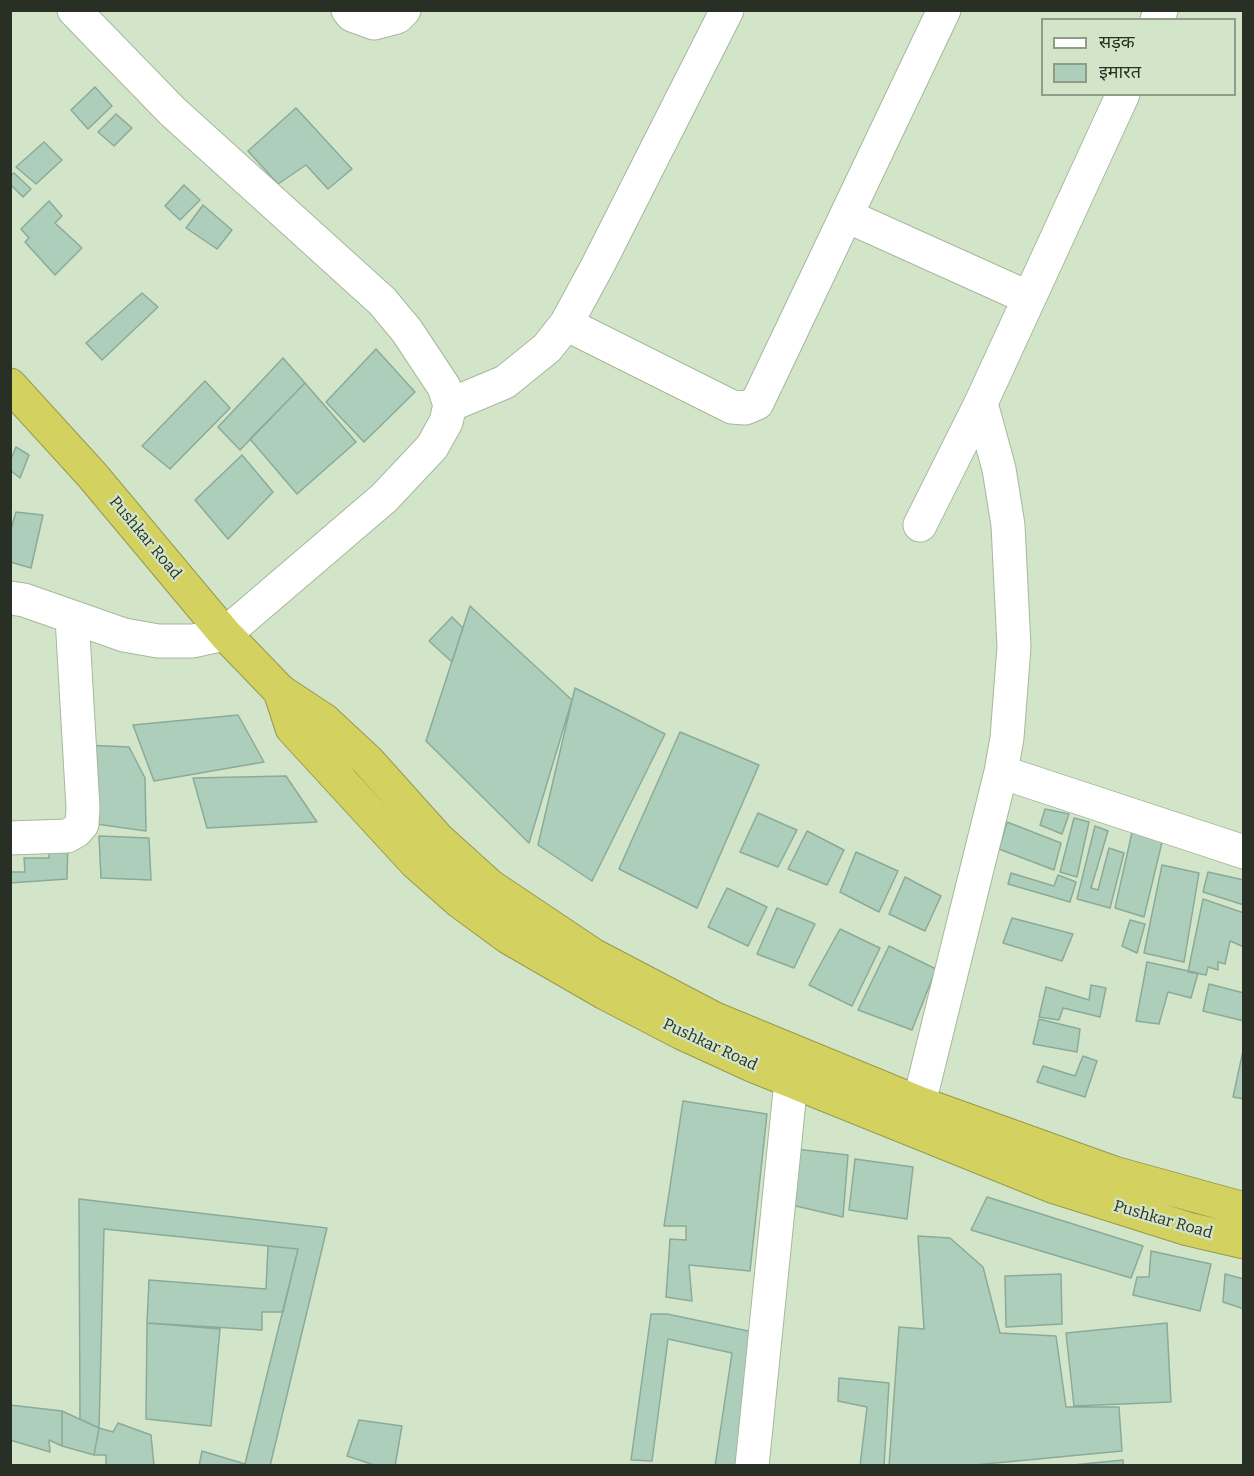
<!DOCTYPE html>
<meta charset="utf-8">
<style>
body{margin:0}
#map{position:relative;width:1254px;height:1476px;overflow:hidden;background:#d3e5c9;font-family:Bitter,"Noto Sans Devanagari",serif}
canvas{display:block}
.frame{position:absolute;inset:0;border:12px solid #282f24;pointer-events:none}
.legend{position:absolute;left:1041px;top:18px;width:195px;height:78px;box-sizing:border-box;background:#d3e5c9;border:2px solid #8f9c87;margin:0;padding:8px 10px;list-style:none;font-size:18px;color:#282f24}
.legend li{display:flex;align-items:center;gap:12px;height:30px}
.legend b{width:30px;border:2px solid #8f9c87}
</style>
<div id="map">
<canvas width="1254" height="1476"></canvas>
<div class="frame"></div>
<ul class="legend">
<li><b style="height:8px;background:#fff"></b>सड़क</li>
<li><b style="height:16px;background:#adcebb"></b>इमारत</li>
</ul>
</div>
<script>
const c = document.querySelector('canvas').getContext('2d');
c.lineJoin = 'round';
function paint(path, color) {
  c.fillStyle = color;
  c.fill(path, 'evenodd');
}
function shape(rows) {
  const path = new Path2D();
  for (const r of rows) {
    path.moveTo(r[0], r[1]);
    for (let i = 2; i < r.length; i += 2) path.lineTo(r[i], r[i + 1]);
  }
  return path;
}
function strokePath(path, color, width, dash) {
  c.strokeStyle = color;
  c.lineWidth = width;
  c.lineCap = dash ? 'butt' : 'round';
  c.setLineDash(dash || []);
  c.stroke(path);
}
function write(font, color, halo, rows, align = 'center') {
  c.font = font + ' Bitter,serif';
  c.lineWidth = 4.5;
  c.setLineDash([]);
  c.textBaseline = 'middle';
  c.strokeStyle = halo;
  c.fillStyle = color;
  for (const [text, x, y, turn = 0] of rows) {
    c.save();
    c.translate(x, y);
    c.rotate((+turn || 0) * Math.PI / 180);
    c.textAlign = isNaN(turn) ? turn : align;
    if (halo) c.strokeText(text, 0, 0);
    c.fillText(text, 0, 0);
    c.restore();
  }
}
const building = shape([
 [95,87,112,106,88,129,71,110,95,87],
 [296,108,352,169,328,189,306,165,278,184,248,151,296,108],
 [116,114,132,128,114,146,98,132,116,114],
 [44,142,62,160,36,184,16,167,44,142],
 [14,173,31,189,23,197,10,184,10,176,14,173],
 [184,185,200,200,180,220,165,206,184,185],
 [49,201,62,216,55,223,82,248,55,275,25,242,29,238,21,229,49,201],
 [203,205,232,230,217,249,186,228,203,205],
 [142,293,158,307,102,360,86,343,142,293],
 [376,349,415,392,364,442,326,402,376,349],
 [283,358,305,383,240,450,218,427,283,358],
 [205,381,230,408,170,469,142,446,205,381],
 [305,383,356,442,297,494,250,439,305,383],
 [16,447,29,455,20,478,10,470,10,461,16,447],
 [242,455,273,492,228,539,195,500,242,455],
 [16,512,43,515,31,568,10,562,10,532,16,512],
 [470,606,572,700,529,843,426,741,470,606],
 [452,617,463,628,452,662,429,641,452,617],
 [575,688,665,734,592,881,538,845,575,688],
 [238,715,264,762,154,781,133,725,238,715],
 [680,732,759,765,697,908,619,869,680,732],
 [84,745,129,747,145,778,146,831,96,824,84,745],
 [286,776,317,822,207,828,193,778,286,776],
 [1045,809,1069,814,1062,834,1040,825,1045,809],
 [758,813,797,830,778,867,740,852,758,813],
 [1074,818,1089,822,1077,877,1060,872,1074,818],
 [1007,822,1061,843,1054,870,999,849,1007,822],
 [1095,826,1108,831,1091,888,1098,890,1109,848,1124,853,1110,908,1077,899,1095,826],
 [1133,828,1163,838,1144,917,1115,908,1133,828],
 [807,831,844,850,827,885,788,869,807,831],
 [99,836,149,838,151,880,101,878,99,836],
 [68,838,67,879,10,883,10,872,25,872,24,858,49,858,50,839,68,838],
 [856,852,898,871,879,912,840,892,856,852],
 [1162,865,1199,873,1184,962,1144,953,1162,865],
 [1208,872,1244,880,1244,905,1203,892,1208,872],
 [1011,873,1054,886,1058,875,1076,882,1070,902,1008,884,1011,873],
 [905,877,941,896,925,931,889,914,905,877],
 [727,888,767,907,748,946,708,927,727,888],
 [1203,899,1244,913,1244,947,1230,941,1225,964,1218,962,1218,970,1208,967,1206,975,1188,972,1203,899],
 [777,908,815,924,794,968,757,954,777,908],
 [1012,918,1073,934,1062,961,1003,943,1012,918],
 [1130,920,1145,924,1137,953,1122,946,1130,920],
 [840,929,880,948,852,1006,809,985,840,929],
 [889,946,936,969,912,1030,858,1010,889,946],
 [1147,962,1198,973,1191,998,1168,992,1159,1024,1136,1021,1147,962],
 [1209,984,1244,993,1244,1021,1203,1011,1209,984],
 [1091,985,1106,988,1100,1017,1063,1008,1059,1020,1039,1017,1046,987,1089,1000,1091,985],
 [1039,1019,1080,1029,1077,1052,1033,1044,1039,1019],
 [1244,1046,1244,1099,1233,1097,1244,1046],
 [1083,1056,1097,1061,1085,1097,1037,1082,1043,1066,1075,1076,1083,1056],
 [683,1101,767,1114,750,1271,689,1265,692,1301,666,1297,670,1239,686,1240,686,1226,664,1226,683,1101],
 [787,1148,848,1155,843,1217,783,1203,787,1148],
 [855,1159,913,1167,907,1219,849,1210,855,1159],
 [987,1197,1143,1246,1131,1278,971,1230,987,1197],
 [79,1199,327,1228,270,1466,199,1466,202,1451,245,1464,298,1249,104,1229,99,1428,80,1419,79,1199],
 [918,1236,950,1238,983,1267,1000,1333,1056,1336,1066,1407,1119,1407,1122,1451,964,1466,889,1466,899,1327,924,1329,918,1236],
 [268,1246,298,1249,283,1312,262,1312,262,1330,147,1323,149,1280,266,1289,268,1246],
 [1151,1251,1211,1264,1200,1311,1133,1295,1137,1277,1149,1277,1151,1251],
 [1061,1274,1062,1324,1006,1327,1005,1276,1061,1274],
 [1225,1274,1244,1279,1244,1309,1223,1302,1225,1274],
 [651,1314,667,1314,753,1332,737,1466,715,1466,732,1353,668,1339,652,1461,631,1460,651,1314],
 [147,1323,220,1329,211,1426,146,1419,147,1323],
 [1167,1323,1171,1402,1074,1406,1066,1333,1167,1323],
 [839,1378,889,1383,884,1466,860,1466,867,1407,838,1401,839,1378],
 [10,1405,62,1411,62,1446,49,1440,50,1452,10,1440,10,1405],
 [62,1411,99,1428,94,1455,62,1446,62,1411],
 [359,1420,402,1426,395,1466,377,1466,347,1456,359,1420],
 [118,1423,151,1435,154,1466,106,1466,106,1455,94,1455,99,1428,113,1432,118,1423],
 [1123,1460,1123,1466,1063,1466,1123,1460]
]);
paint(building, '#adcebb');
strokePath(building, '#8baa99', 1.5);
const minor = shape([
 [348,10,352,15,374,23,397,17,404,10],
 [1157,20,1161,10],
 [847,216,1029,298],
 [566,324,732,407,745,408,757,403,944,10],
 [450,405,505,382,547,348,566,324,598,265,727,10],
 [920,525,981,403,1123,94],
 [10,598,24,600,124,635,158,641,193,641,225,634,384,498,432,447,446,422,450,405,444,387,407,331,382,301,172,111,74,10],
 [1001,772,1244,852],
 [10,838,67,836,76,831,82,824,83,808,72,617],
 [919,1103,1001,772,1007,738,1014,647,1008,525,999,469,981,403],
 [752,1466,791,1081]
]);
const highway = shape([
 [10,385,92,475,225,634,280,691,324,720,368,761,438,839,490,886,593,955,715,1019,919,1103,1114,1173,1244,1209],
 [280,691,292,728,416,863,459,901,508,937,605,993,682,1033,754,1066,1052,1186,1188,1229,1244,1242]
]);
strokePath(minor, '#a6b89c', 35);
strokePath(highway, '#97994c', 35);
strokePath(minor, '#fff', 33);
strokePath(highway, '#d3d261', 33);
write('16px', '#282f24', '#d3e5c9', [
 ["Pushkar Road",145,538,50],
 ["Pushkar Road",710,1045,25],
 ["Pushkar Road",1163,1220,16]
]);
</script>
